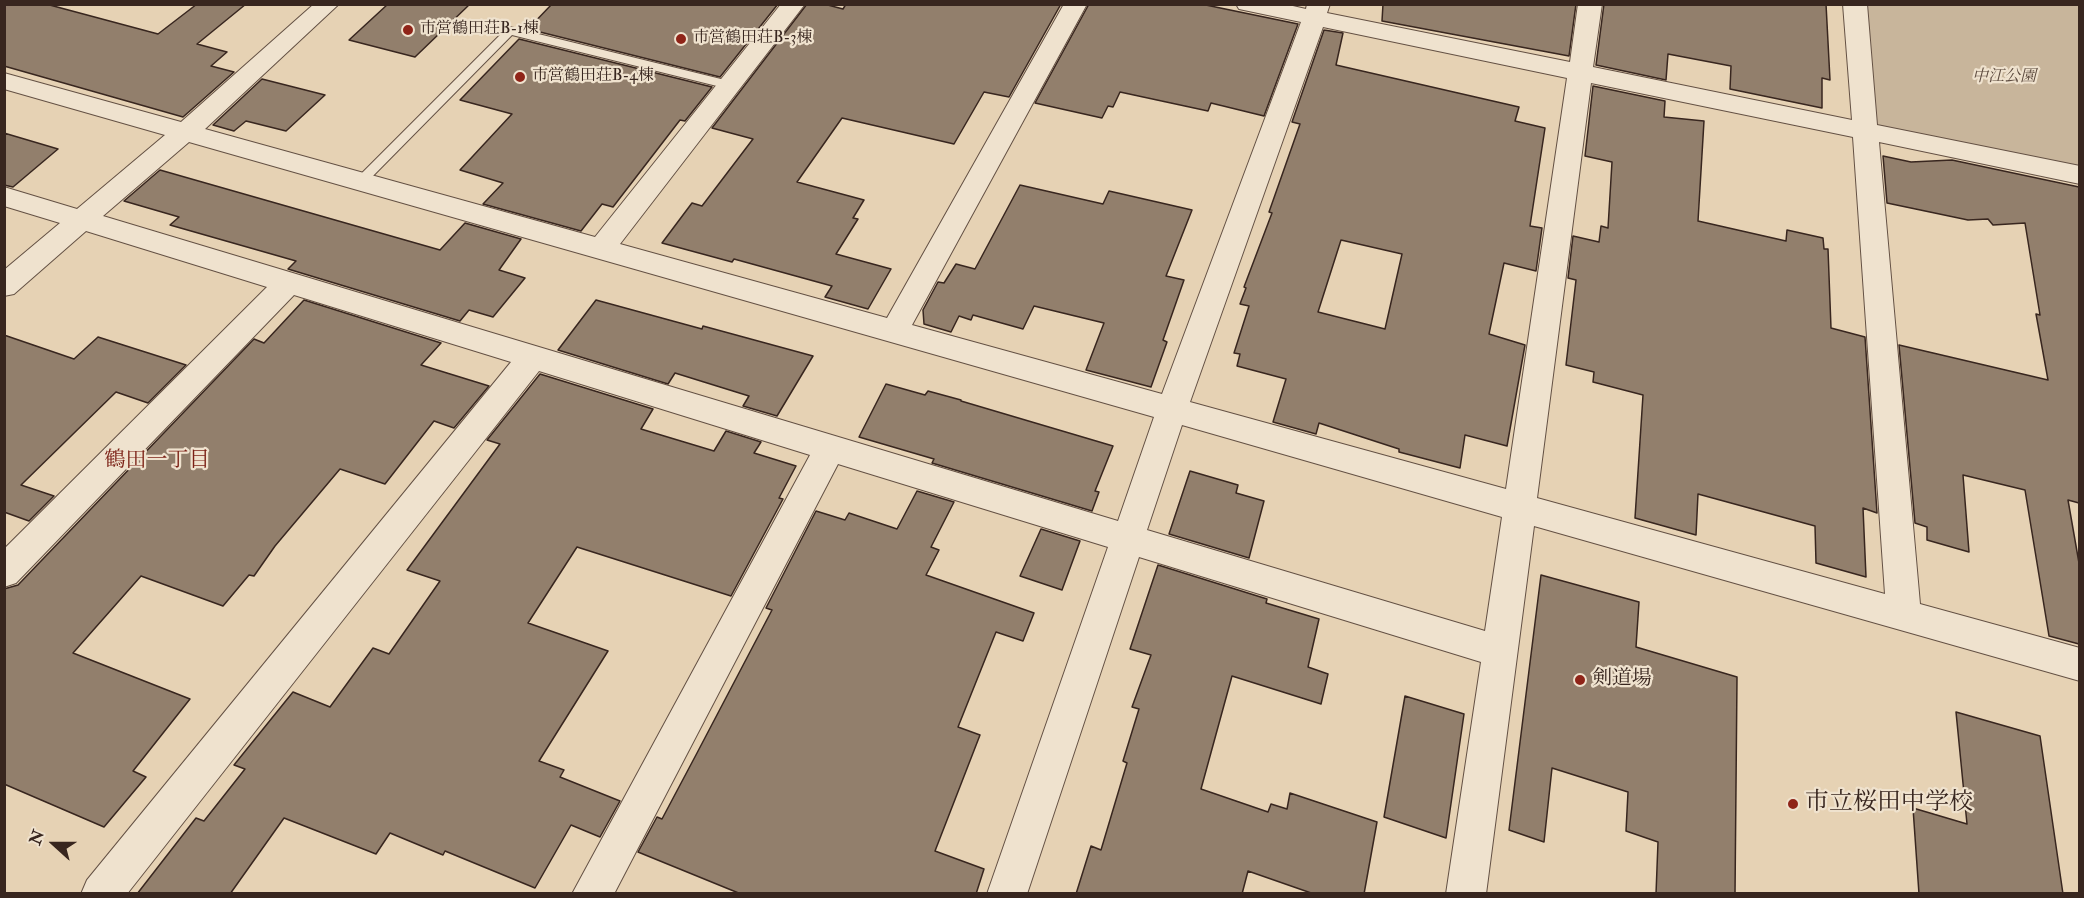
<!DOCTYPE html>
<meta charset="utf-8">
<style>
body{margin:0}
#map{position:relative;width:2084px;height:898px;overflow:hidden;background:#e6d2b4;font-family:"IM FELL Double Pica",serif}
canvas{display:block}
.frame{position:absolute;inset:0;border:6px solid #38261f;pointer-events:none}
.north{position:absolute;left:24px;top:814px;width:60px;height:60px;-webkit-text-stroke:4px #efe2ce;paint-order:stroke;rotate:291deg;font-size:16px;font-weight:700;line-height:24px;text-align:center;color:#38261f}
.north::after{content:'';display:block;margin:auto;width:21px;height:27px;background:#38261f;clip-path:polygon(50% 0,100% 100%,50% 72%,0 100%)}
</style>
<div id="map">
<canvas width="2084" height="898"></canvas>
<div class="frame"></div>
<div class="north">N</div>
</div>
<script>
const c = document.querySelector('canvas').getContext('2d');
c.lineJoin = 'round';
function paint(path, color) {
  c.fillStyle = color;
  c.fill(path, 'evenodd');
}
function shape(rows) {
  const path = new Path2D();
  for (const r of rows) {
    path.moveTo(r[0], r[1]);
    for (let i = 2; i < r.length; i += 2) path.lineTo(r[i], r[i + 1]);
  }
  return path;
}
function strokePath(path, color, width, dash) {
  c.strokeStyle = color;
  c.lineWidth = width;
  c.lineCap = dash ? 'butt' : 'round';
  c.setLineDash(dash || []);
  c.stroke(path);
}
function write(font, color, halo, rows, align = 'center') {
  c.font = font + ' "IM FELL Double Pica","Noto Serif JP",serif';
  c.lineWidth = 4.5;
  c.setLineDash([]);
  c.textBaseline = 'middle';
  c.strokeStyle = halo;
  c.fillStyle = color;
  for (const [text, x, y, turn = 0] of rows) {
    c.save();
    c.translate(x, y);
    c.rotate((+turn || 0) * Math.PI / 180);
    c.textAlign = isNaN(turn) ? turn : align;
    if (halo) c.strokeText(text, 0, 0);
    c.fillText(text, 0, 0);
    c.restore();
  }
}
paint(shape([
 [1865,5,2079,5,2079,168,1871,127]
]), '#c8b59b');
const building = shape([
 [4,4,46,4,158,34,197,4,246,4,197,44,227,52,211,66,234,72,183,117,4,66,4,4],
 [388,4,470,4,415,57,349,40,388,4],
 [552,4,778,4,720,77,528,29,552,4],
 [807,4,824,4,843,9,846,4,1061,4,1009,97,984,92,954,144,842,118,797,182,864,200,853,218,858,219,836,254,891,269,868,309,825,297,832,286,734,259,732,262,662,243,692,203,702,206,753,139,712,128,807,4],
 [1089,4,1201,4,1298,24,1264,116,1211,103,1208,111,1120,92,1113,107,1108,106,1102,118,1035,103,1089,4],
 [1383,4,1576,4,1569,56,1382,21,1383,4],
 [1604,4,1826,4,1830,80,1822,78,1822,108,1730,89,1731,66,1668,54,1666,80,1596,65,1604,4],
 [1324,30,1343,33,1336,65,1519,107,1515,121,1545,128,1530,226,1542,228,1536,271,1504,263,1489,334,1525,345,1507,446,1465,435,1460,468,1399,452,1399,449,1319,423,1316,434,1273,422,1286,379,1237,366,1240,354,1234,353,1249,306,1240,304,1246,288,1244,287,1272,213,1269,212,1300,124,1292,122,1324,30],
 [1341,240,1402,254,1385,329,1318,312,1341,240],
 [519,39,712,87,685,121,680,120,613,207,602,204,581,231,483,204,503,183,460,170,512,114,460,100,519,39],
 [262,79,325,95,286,131,246,121,234,131,213,125,262,79],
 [1593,86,1665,101,1664,117,1704,121,1698,221,1786,241,1787,230,1823,238,1824,249,1828,249,1831,328,1865,337,1877,513,1863,508,1866,577,1816,563,1815,526,1698,494,1696,535,1635,518,1643,395,1593,382,1594,372,1566,365,1576,280,1568,278,1573,236,1599,242,1601,226,1608,228,1612,162,1585,156,1593,86],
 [4,133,58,149,13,187,4,185,4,133],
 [1883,156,1911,162,1952,160,2079,187,2079,503,2068,500,2079,563,2079,644,2049,636,2025,490,1963,475,1969,552,1927,540,1927,527,1915,523,1899,345,2048,380,2036,314,2040,315,2025,223,1993,225,1988,219,1968,220,1887,203,1883,156],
 [160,170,440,250,465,223,521,239,499,270,525,278,493,317,469,310,460,321,288,269,296,261,170,225,179,217,124,201,160,170],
 [1020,185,1103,204,1109,191,1192,210,1166,276,1184,280,1163,340,1167,342,1151,387,1086,370,1104,323,1034,306,1023,329,973,315,971,320,959,316,951,332,924,324,923,310,938,282,944,283,956,264,975,269,1020,185],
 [304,300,441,343,421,365,489,386,454,428,434,421,385,484,340,469,275,546,254,576,249,575,223,606,141,576,73,653,190,699,133,771,146,777,104,827,4,784,4,589,18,585,254,339,264,343,304,300],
 [596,300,702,329,703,326,813,356,777,416,743,406,749,396,675,373,668,384,558,350,596,300],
 [4,335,74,359,98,337,186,365,148,403,116,392,21,485,54,496,29,521,4,512,4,335],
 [540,374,653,409,641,429,714,451,726,431,761,442,754,453,796,466,779,498,783,499,731,596,577,547,528,623,608,651,539,761,564,770,560,777,620,801,600,837,571,825,535,888,445,851,443,855,390,833,376,854,284,818,230,894,137,894,196,818,204,821,245,769,234,765,293,692,330,707,373,648,389,654,440,581,407,570,500,444,487,440,540,374],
 [886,384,925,395,928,391,961,400,961,401,1113,446,1095,491,1099,492,1092,511,932,463,934,459,859,437,886,384],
 [1190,471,1238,485,1236,493,1264,501,1249,558,1169,534,1190,471],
 [917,491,954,502,931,547,939,550,926,575,1034,613,1023,641,996,632,958,727,980,735,935,851,984,869,976,894,741,894,638,852,657,817,662,819,697,753,772,610,766,608,816,511,845,520,849,513,897,529,917,491],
 [1041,529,1080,541,1062,590,1020,576,1041,529],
 [1158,565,1267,599,1266,603,1319,619,1308,667,1328,674,1321,704,1232,676,1201,789,1268,812,1271,804,1287,809,1290,793,1377,822,1364,894,1314,894,1248,871,1242,894,1076,894,1091,846,1101,850,1127,763,1123,761,1139,709,1132,707,1151,655,1130,649,1158,565],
 [1541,575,1639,602,1636,647,1737,677,1735,894,1656,894,1658,842,1626,831,1628,792,1552,768,1544,842,1509,830,1541,575],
 [1405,696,1464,714,1446,838,1384,817,1405,696],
 [1956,712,2040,736,2063,894,1919,894,1913,808,1967,824,1956,712]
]);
paint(building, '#927f6c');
strokePath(building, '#38261f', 1.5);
const service = shape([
 [510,27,729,81,735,85,729,89,512,35,365,184,357,184,355,181,357,178,506,29,510,27]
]);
const minor = shape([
 [314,4,339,4,205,129,595,237,781,4,805,4,620,244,887,318,1064,4,1087,4,912,325,1162,394,1301,22,1239,9,1236,4,1284,4,1306,9,1307,4,1330,4,1327,13,1570,62,1578,4,1602,4,1593,67,1852,120,1843,4,1867,4,1877,125,2080,166,2080,184,1879,142,1920,604,2080,648,2080,681,1534,526,1486,894,1446,894,1481,662,1139,557,1027,894,987,894,1108,547,838,464,614,894,572,894,810,455,539,371,127,894,81,894,87,880,511,362,294,295,16,583,4,587,4,549,267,287,86,231,14,294,4,296,4,270,60,223,4,206,4,187,77,209,165,135,4,89,4,73,181,122,314,4],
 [1323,27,1567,78,1506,489,1190,402,1323,27],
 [1591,83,1853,137,1885,594,1537,498,1591,83],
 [189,142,1154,417,1118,521,103,216,189,142],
 [1182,425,1502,517,1485,631,1147,530,1182,425]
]);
strokePath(service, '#645144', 2);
strokePath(minor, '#645144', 2);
paint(service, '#efe2ce');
paint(minor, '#efe2ce');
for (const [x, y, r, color] of [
 [408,30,6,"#8f2418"],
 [681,39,6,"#8f2418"],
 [520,77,6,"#8f2418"],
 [1580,680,6,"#8f2418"],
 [1793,804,6,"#8f2418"]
]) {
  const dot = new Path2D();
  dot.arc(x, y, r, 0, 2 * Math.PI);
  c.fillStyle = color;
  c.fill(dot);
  strokePath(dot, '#efe2ce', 2);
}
write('16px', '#38261f', '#efe2ce', [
 ["市営鶴田荘B-1棟",420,30],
 ["市営鶴田荘B-3棟",693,39],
 ["市営鶴田荘B-4棟",532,77]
], 'left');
write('italic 16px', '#5c4a3e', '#efe2ce', [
 ["中江公園",2004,78]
]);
write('20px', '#38261f', '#efe2ce', [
 ["剣道場",1592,680]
], 'left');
write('21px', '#7a1f14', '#efe2ce', [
 ["鶴田一丁目",157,461]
]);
write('24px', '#38261f', '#efe2ce', [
 ["市立桜田中学校",1805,804]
], 'left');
</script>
